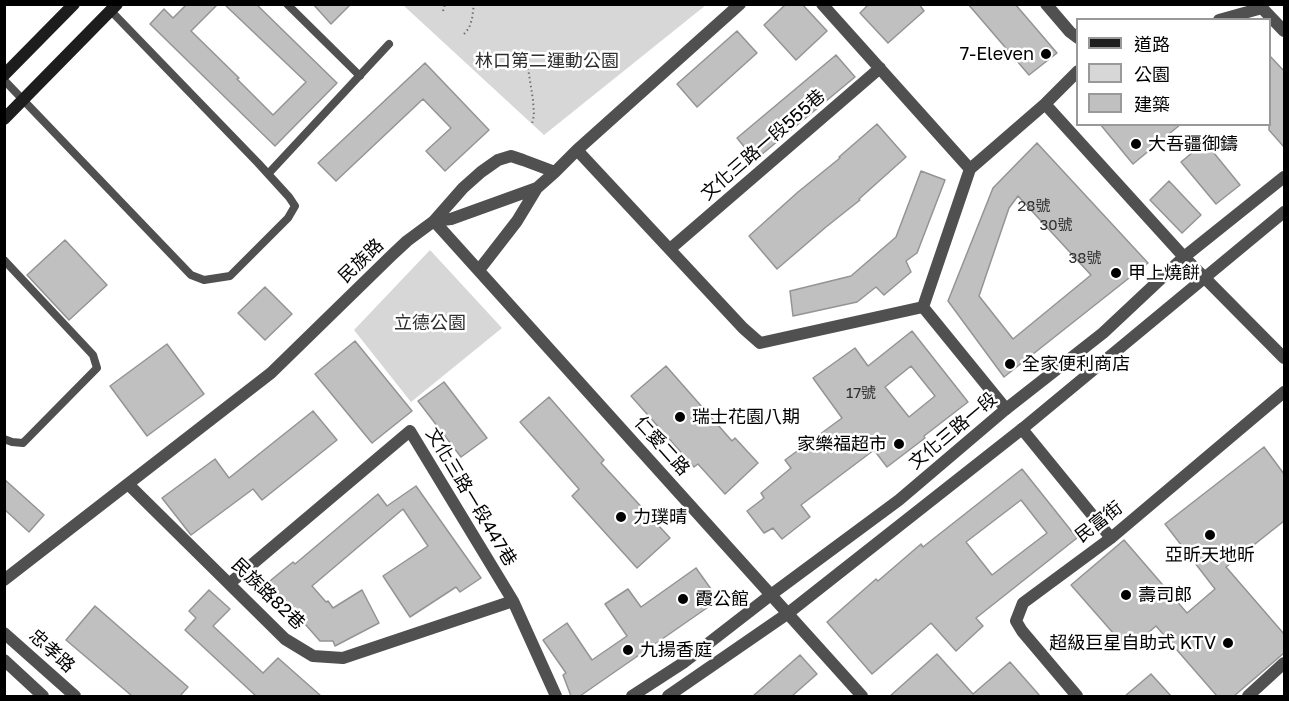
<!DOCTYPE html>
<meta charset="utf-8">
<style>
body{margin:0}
#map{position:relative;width:1289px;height:701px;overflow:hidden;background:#fff;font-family:"Golos Text","Noto Sans TC",sans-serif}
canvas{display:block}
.frame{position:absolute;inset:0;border:6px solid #000;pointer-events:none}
.legend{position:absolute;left:1076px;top:18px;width:195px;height:108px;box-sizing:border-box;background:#fff;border:2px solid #999;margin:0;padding:8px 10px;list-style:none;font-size:18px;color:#000}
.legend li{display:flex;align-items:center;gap:12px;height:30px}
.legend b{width:30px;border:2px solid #999}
</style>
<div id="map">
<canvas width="1289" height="701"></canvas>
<div class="frame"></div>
<ul class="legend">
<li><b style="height:8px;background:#1d1d1d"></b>道路</li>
<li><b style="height:16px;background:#d7d7d7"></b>公園</li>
<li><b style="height:16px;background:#c0c0c0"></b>建築</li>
</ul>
</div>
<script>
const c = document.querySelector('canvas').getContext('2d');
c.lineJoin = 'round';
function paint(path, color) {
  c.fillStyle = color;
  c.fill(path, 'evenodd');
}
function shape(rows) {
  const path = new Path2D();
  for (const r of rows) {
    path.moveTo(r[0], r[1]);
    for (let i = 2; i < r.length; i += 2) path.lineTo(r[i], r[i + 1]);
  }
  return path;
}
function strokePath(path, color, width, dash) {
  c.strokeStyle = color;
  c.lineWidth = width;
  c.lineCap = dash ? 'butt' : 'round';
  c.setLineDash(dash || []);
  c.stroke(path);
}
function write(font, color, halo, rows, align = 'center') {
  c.font = font + ' "Golos Text","Noto Sans TC",sans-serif';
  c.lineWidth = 5;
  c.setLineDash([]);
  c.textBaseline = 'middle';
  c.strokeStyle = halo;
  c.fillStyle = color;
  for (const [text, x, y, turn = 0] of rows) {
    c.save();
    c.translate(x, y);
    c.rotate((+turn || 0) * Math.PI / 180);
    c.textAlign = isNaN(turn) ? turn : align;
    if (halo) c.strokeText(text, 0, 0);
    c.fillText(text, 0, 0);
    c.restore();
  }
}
paint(shape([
 [403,5,706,5,544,135],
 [430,250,502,328,411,402,354,330]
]), '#d7d7d7');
const building = shape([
 [187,4,218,4,191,31,239,78,237,79,273,115,306,82,224,4,256,4,337,83,275,146,150,24,164,9,173,18,187,4],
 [313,4,351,4,331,24,313,4],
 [786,4,802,4,827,31,796,60,764,25,786,4],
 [869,4,919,4,924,11,888,43,860,13,869,4],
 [968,4,1015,4,1057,53,1029,75,968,4],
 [737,31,757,53,697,107,677,84,737,31],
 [836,55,855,77,755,160,737,138,836,55],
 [1269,55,1284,71,1284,147,1269,130,1269,55],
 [425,63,489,130,445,171,426,151,451,128,423,99,336,181,318,163,425,63],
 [877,124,906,157,859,199,860,200,826,227,777,269,749,236,798,192,840,158,839,157,877,124],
 [1100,124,1181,124,1133,164,1100,124],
 [1205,142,1240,185,1216,204,1181,162,1205,142],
 [1037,143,1148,263,1004,377,948,301,993,188,1037,143],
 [1018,196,1091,275,1013,339,979,296,1009,208,1018,196],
 [921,171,945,180,917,253,906,261,911,272,884,295,876,287,857,302,793,316,790,291,851,276,896,237,921,171],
 [1169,181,1201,215,1182,233,1150,200,1169,181],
 [65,240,107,285,69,320,27,275,65,240],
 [265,287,292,314,265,340,238,313,265,287],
 [912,331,968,402,924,436,925,438,887,467,874,450,801,505,810,517,782,539,773,528,764,533,747,511,764,498,761,493,791,468,785,460,842,418,813,378,855,348,868,366,912,331],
 [911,366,935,396,909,417,885,387,911,366],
 [355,341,412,411,372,443,315,374,355,341],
 [167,344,204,394,147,436,110,386,167,344],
 [666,366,732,441,735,438,758,463,725,494,698,464,694,467,631,396,666,366],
 [444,382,487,438,461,457,418,401,444,382],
 [549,397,604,460,601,463,670,538,637,568,572,496,579,489,520,422,549,397],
 [313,411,337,440,262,500,253,489,191,535,162,498,215,459,229,478,313,411],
 [1264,447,1284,474,1284,521,1226,567,1284,634,1284,653,1234,696,1217,696,1156,626,1128,650,1071,585,1124,540,1187,613,1215,589,1165,524,1264,447],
 [1022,469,1077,538,976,618,983,626,956,651,931,623,872,674,827,622,876,579,878,581,921,544,923,547,1022,469],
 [1021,500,1047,533,992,575,966,542,1021,500],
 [4,479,44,515,29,532,4,509,4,479],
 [416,486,481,578,460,592,456,587,410,617,383,576,428,546,403,509,312,586,326,602,328,601,333,608,362,590,379,623,335,646,333,641,320,641,305,624,298,628,287,611,265,585,293,562,295,564,378,494,387,506,416,486],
 [696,568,716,596,714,603,580,696,571,696,563,675,566,673,543,640,567,623,592,660,627,636,605,604,628,589,641,607,696,568],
 [209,590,230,609,213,626,263,673,278,658,321,696,256,696,185,630,196,618,189,611,209,590],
 [95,606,188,687,180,696,132,696,66,640,95,606],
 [937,654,973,694,1010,662,1040,696,890,696,937,654],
 [800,655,817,674,792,696,753,696,800,655],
 [1151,674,1171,696,1125,696,1151,674]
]);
paint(building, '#c0c0c0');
strokePath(building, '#949494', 1.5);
strokePath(shape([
 [443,11,445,4],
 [464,34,469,28,472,19,474,4],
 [528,68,533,100,534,115,532,124]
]), '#727272', 2, [1.5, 3]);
strokePath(shape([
 [287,4,360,76],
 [4,80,191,275,204,280,230,276,288,218,295,206,289,197,258,163,111,11],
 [268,174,389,44],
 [4,260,93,355,97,368,23,443,12,442,4,439]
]), '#505050', 8);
strokePath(shape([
 [822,4,970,169],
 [1046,4,1070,32,1078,38],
 [1262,8,1284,31],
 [1219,20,1262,8,1263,4],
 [1045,104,1184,257,1284,358],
 [577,150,743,328,760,343,923,307,1006,409],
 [970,169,1045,104,1078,71],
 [434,221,862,696],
 [434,221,451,219,537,188,555,172],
 [670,249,880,68],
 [479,270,517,221,537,188],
 [923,307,970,169],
 [1022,429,1111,538],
 [128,484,285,639,313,656,343,658,513,601],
 [4,580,271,373,392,255,407,241,434,221,463,188,481,172,498,160,511,156,523,160,555,172,577,150,740,4],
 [230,583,410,431,513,601,556,696],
 [1077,696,1022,631,1016,621,1023,603,1111,538,1284,392],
 [1248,696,1284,663]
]), '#505050', 12);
strokePath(shape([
 [4,633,75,696],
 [4,660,43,696],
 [632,696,683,663,772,594,899,500,1006,409,1103,333,1184,257,1284,177],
 [668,696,787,614,1022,429,1284,212]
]), '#505050', 12);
strokePath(shape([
 [4,75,74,4],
 [4,119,117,4]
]), '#1d1d1d', 12);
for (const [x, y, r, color] of [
 [1046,54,6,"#000"],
 [1136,144,6,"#000"],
 [1116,273,6,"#000"],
 [1010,364,6,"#000"],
 [680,417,6,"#000"],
 [899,444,6,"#000"],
 [621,517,6,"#000"],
 [1210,535,6,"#000"],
 [1126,595,6,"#000"],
 [683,599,6,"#000"],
 [1228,643,6,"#000"],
 [628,650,6,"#000"]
]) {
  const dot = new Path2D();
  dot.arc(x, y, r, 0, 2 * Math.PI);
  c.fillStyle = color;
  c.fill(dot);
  strokePath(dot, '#fff', 2);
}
write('15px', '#303030', null, [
 ["28號",1034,206],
 ["30號",1056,225],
 ["38號",1085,258],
 ["17號",861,393]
]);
write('18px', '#000', '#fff', [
 ["7-Eleven",1034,54,"right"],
 ["大吾疆御鑄",1148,144],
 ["甲上燒餅",1128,273],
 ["全家便利商店",1022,364],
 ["瑞士花園八期",692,417],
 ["家樂福超市",887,444,"right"],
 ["力璞晴",633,517],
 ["亞昕天地昕",1210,555,"center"],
 ["壽司郎",1138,595],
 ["霞公館",695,599],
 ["超級巨星自助式 KTV",1216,643,"right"],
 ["九揚香庭",640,650]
], 'left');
write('18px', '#2e2e2e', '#fff', [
 ["林口第二運動公園",547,61],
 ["立德公園",430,323]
]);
write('18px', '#000', '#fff', [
 ["文化三路一段555巷",763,145,-41],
 ["民族路",361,261,-44],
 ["文化三路一段",953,431,-40],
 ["仁愛二路",662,446,48],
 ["文化三路一段447巷",471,497,59],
 ["民富街",1099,522,-38],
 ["民族路82巷",268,594,44],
 ["忠孝路",52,651,42]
]);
</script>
